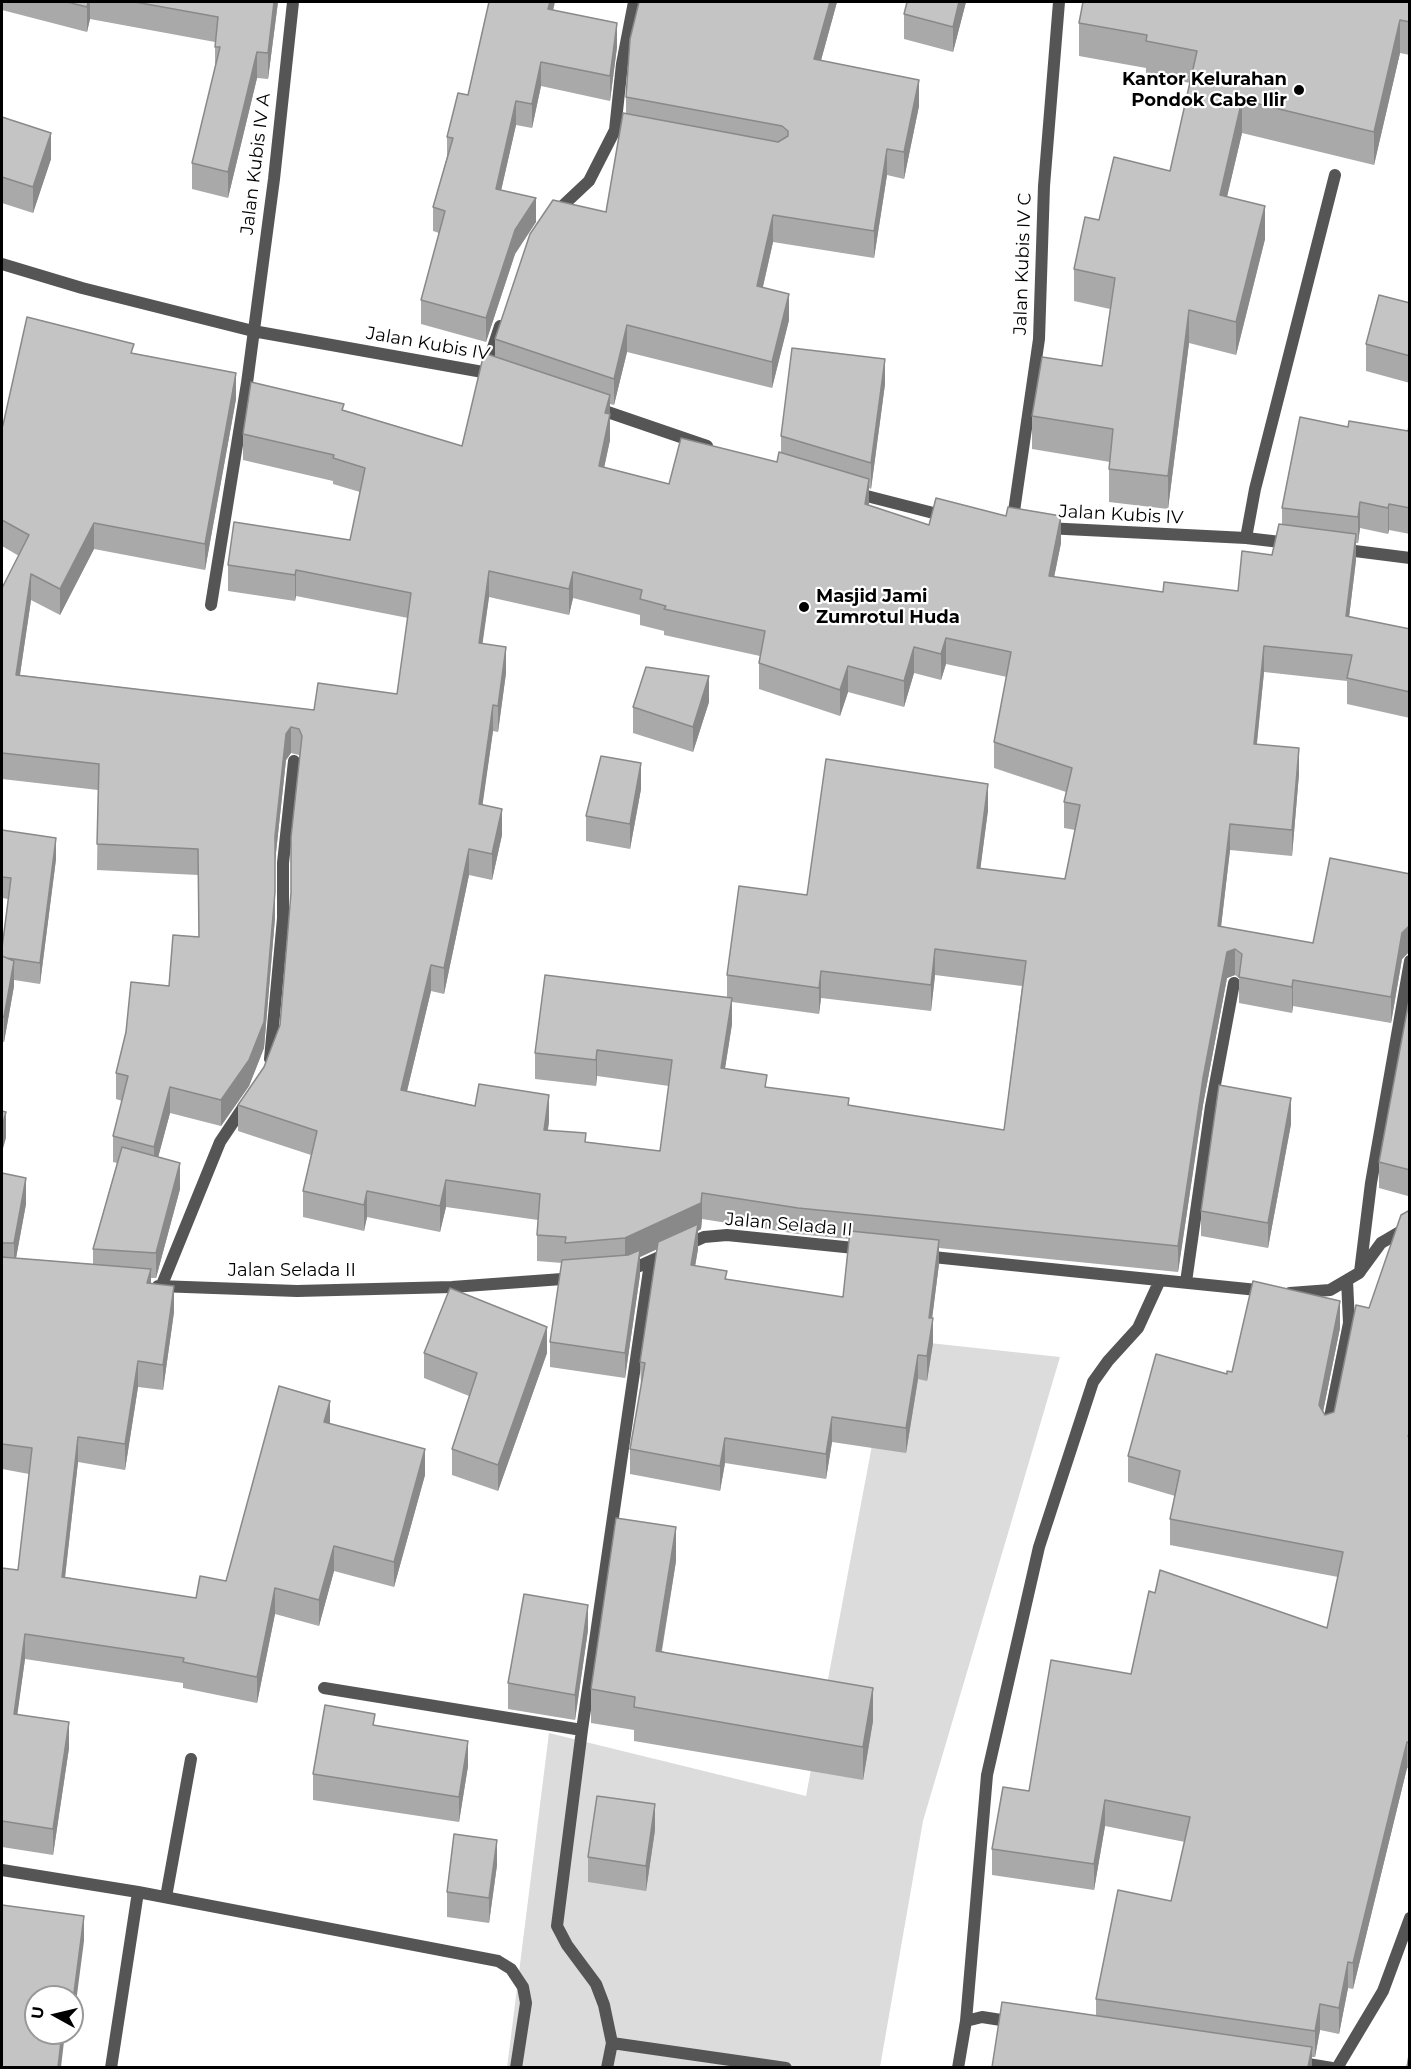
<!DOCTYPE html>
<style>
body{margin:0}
#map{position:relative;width:1411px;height:2069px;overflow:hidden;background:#fff;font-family:Montserrat,sans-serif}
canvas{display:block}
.frame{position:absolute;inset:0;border:3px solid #000;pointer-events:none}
.north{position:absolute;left:24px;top:1985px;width:60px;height:60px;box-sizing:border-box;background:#fff;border:2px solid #999;border-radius:50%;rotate:278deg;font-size:16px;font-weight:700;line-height:24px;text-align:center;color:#000}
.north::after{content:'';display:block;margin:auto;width:21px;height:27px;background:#000;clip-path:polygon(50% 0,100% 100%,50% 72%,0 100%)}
</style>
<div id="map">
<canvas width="1411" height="2069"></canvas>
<div class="frame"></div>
<div class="north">U</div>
</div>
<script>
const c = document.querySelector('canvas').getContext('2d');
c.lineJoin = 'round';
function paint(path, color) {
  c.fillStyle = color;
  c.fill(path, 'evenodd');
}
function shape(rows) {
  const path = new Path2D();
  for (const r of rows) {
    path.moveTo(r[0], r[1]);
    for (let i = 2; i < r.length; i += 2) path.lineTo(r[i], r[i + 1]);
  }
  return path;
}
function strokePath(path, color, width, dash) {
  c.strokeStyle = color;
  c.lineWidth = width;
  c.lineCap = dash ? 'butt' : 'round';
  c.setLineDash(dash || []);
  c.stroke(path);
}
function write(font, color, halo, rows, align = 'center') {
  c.font = font + ' Montserrat,sans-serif';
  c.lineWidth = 4.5;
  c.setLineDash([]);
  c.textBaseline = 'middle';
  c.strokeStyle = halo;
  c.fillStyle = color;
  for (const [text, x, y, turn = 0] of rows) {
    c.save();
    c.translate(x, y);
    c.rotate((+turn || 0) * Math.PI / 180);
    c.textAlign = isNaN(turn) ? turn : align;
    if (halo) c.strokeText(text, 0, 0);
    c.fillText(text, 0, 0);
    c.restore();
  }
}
paint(shape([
 [892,1339,1060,1357,923,1821,880,2067,507,2068,549,1733,806,1796]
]), '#dcdcdc');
strokePath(shape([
 [166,1897,191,1759]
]), '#555', 12);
strokePath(shape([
 [556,212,589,181,615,130,622,64,634,2],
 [2,264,82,288,253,331,494,374],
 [486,369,500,326],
 [596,408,707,446],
 [855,493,949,517],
 [1012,525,1039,339,1044,186,1059,2],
 [1046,528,1246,538,1289,543],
 [1246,538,1255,489,1335,175],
 [1339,549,1410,558],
 [211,605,247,383,274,179,293,2],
 [270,1059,283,918,283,863,294,761],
 [923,1256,1267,1291],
 [626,1272,704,1237,727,1235,864,1249],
 [1360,1272,1371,1183,1410,961],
 [1186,1282,1211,1106,1234,983],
 [158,1286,297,1291,452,1287,576,1278],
 [161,1287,220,1142,246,1103],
 [1290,1293,1330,1290,1359,1273,1381,1243,1410,1226],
 [1328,1427,1349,1323,1347,1280],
 [324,1688,582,1730],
 [2,1870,138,1892,498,1961,511,1969,523,1987,526,2003,516,2068],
 [966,2021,982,2017,1014,2022],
 [612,2043,786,2068],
 [1296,2062,1332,2068],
 [111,2068,138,1892],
 [607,2068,612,2043,604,2005,596,1984,567,1945,557,1926,582,1730,650,1263],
 [958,2068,966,2021,987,1775,1039,1547,1093,1382,1108,1361,1138,1328,1160,1280],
 [1337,2068,1383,1991,1410,1918]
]), '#555', 12);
paint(shape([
 [2,2,278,2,268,79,257,78,228,198,192,189,192,163,215,70,215,42,90,19,87,32,2,10],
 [639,2,837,2,821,60,919,106,904,179,887,175,874,258,773,242,763,287,789,320,772,388,627,352,614,405,610,404,610,440,604,467,669,484,777,462,781,453,781,436,885,384,871,489,869,488,869,505,929,525,1061,543,1054,577,1163,592,1238,591,1272,555,1282,525,1282,508,1348,427,1408,431,1410,423,1410,534,1389,530,1388,534,1360,528,1358,543,1356,543,1356,560,1349,617,1410,629,1410,718,1347,704,1347,681,1264,672,1257,744,1299,774,1292,856,1230,850,1221,927,1313,943,1410,874,1410,954,1408,953,1402,959,1391,1023,1293,1006,1292,1013,1239,1003,1239,978,1235,975,1227,978,1203,1105,1178,1272,939,1248,939,1264,932,1318,933,1343,927,1381,918,1379,906,1453,832,1442,826,1479,725,1463,720,1491,630,1474,630,1449,641,1387,640,1362,657,1249,640,1257,640,1275,625,1378,550,1367,550,1342,562,1263,537,1261,537,1235,538,1220,446,1207,440,1232,367,1217,364,1231,303,1217,303,1191,311,1155,238,1131,238,1105,264,1067,280,1025,291,893,300,756,299,755,291,753,286,760,275,862,275,918,264,1048,249,1086,221,1126,170,1113,158,1157,180,1189,156,1278,151,1278,151,1283,174,1312,163,1390,138,1387,125,1470,78,1462,65,1578,196,1598,226,1581,330,1424,425,1475,394,1587,334,1571,319,1626,275,1614,257,1703,183,1688,183,1683,25,1659,17,1714,69,1748,53,1855,2,1847,2,1568,18,1570,29,1474,2,1469,2,1173,26,1204,16,1258,93,1264,93,1249,117,1163,113,1162,113,1136,122,1101,116,1099,116,1073,199,937,198,875,97,870,98,790,2,779,2,588,19,556,2,546,2,428,134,354,236,399,205,570,94,549,60,615,31,600,20,675,314,710,397,694,408,618,296,596,295,601,228,591,228,565,350,540,360,492,333,484,333,481,243,460,243,434,344,410,462,446,495,357,495,339,606,212,626,114,626,97],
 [489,597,569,615,573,598,640,615,640,625,664,631,664,635,760,656,759,663,759,689,840,716,848,692,904,707,914,673,941,680,946,664,1007,677,994,742,994,768,1066,792,1064,802,1064,828,1075,830,1065,879,980,869,988,810,807,895,727,975,727,997,535,1053,535,1079,596,1086,597,1076,669,1086,660,1151,586,1142,548,1130,549,1121,407,1091,431,991,444,994,469,875,492,880,502,835,482,805,493,731,498,732,506,673,482,644],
 [935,975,1022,986,1004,1130,849,1105,767,1087,725,1068,732,1024,732,1002,819,1014,821,998,931,1011],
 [702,1219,798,1234,849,1239,843,1297,727,1279,695,1266,698,1249,698,1231,701,1229],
 [966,2,953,52,904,39,904,14],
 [1410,2,1410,55,1400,53,1374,165,1242,133,1227,196,1265,239,1236,355,1189,343,1168,509,1109,502,1109,469,1110,462,1032,449,1032,416,1102,366,1110,309,1074,301,1074,269,1099,220,1170,171,1190,83,1146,74,1146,68,1079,56,1079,23],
 [553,10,617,47,610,101,541,86,532,128,516,125,501,190,536,222,515,254,486,342,421,324,421,300,439,233,433,231,433,207,447,157,447,137,468,95],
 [2,117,51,159,33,213,2,203],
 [1410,303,1410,383,1366,371,1366,344],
 [709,702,693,752,633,733,633,707],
 [641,789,630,849,586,841,586,816],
 [2,830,56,859,40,984,14,980,14,986,4,1042,2,1042,2,948,8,899,2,898],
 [1410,995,1410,1769,1407,1768,1353,1989,1348,1988,1339,2034,1320,2030,1315,2057,1312,2057,1312,2067,1096,2016,1096,1999,1171,1901,1185,1842,1105,1826,1094,1890,992,1875,992,1849,1029,1791,1131,1674,1327,1628,1338,1577,1170,1545,1170,1519,1175,1496,1128,1482,1128,1456,1227,1374,1340,1328,1323,1412,1325,1415,1334,1412,1369,1308,1408,1210,1408,1196,1379,1188,1379,1162],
 [1291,1124,1268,1248,1201,1236,1201,1211],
 [424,1353,547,1353,498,1491,452,1475,452,1449,469,1396,424,1378],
 [676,1561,662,1651,873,1721,863,1780,634,1741,634,1730,591,1723,591,1689],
 [588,1630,575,1720,508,1709,508,1683],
 [375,1725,468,1766,459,1822,313,1800,313,1774],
 [655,1830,646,1891,588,1882,588,1857],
 [497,1865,489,1923,447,1917,447,1892]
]), '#a9a9a9');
paint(shape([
 [88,2,90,2,90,19,87,32,87,7],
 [274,2,278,2,268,79,268,53],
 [550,2,555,2,548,33,548,9],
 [830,2,837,2,814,86,814,59],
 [959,2,966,2,953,52,953,27],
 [1400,20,1400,53,1374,165,1374,132],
 [617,23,617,47,610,101,610,76],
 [257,52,257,78,228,198,228,172],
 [541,62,541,86,532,128,532,104],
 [919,80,919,106,904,179,904,152],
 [1242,100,1242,133,1220,227,1220,195],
 [516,101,516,125,496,213,496,189],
 [51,133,51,159,33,213,33,187],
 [887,149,887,175,874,258,874,231],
 [536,198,536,222,515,254,486,342,486,318,515,230],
 [1265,206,1265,239,1236,355,1236,322],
 [773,215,773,242,757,312,757,286],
 [789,294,789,320,772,388,772,362],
 [1189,310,1189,343,1168,509,1168,476],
 [627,325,627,352,614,405,614,379],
 [885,359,885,384,871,489,871,463],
 [236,373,236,399,205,570,205,544],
 [610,395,610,440,599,492,599,466,605,413],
 [869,479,869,505,865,504],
 [1360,502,1360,528,1358,543,1358,517],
 [1389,504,1389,530,1388,534,1388,508],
 [1061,516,1061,543,1049,602,1049,576],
 [94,523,94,549,60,615,60,589],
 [1356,534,1356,560,1346,642,1346,616],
 [296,570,296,596,295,601,295,575],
 [489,571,489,597,479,669,479,643],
 [573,572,573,598,569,615,569,589],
 [31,574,31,600,16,701,16,675],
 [946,638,946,664,941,680,941,654],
 [1264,646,1264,672,1254,770,1254,744],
 [506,647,506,673,498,732,498,706],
 [914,647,914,673,904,707,904,681],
 [848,666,848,692,840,716,840,690],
 [709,676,709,702,693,752,693,727],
 [493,705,493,731,479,830,479,804],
 [291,727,291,753,286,760,275,862,275,836,286,734],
 [1299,748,1299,774,1292,856,1292,830],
 [641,763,641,789,630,849,630,824],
 [988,784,988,810,977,895,977,868],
 [502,809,502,835,492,880,492,854],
 [1230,824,1230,850,1218,952,1218,926],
 [56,838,56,859,40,984,40,963],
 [469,849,469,875,444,994,444,968],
 [275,892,275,918,264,1048,249,1086,221,1126,221,1100],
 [1408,927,1408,953,1402,959,1391,1023,1391,997,1402,933],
 [935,949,935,975,931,1011,931,985],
 [1235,949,1235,975,1227,978,1203,1105,1178,1272,1178,1246,1203,1078,1227,952],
 [14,961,14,986,4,1042,4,1017],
 [431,965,431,991,401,1116,401,1090],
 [821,971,821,998,819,1014,819,988],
 [1293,980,1293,1006,1292,1013,1292,987],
 [732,998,732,1024,721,1094,721,1068],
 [597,1050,597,1076,596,1086,596,1060],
 [170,1087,170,1113,154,1173,154,1147],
 [549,1095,549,1121,544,1156,544,1130],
 [1291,1098,1291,1124,1268,1248,1268,1223],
 [6,1112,6,1138,2,1152,2,1126],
 [180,1163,180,1189,156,1278,156,1253],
 [26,1178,26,1204,14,1269,14,1243],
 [446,1180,446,1207,440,1232,440,1206],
 [367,1191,367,1217,364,1231,364,1205],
 [702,1193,702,1219,701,1229,698,1231,698,1249,691,1290,691,1265,697,1231,640,1257,640,1275,625,1378,625,1238],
 [939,1240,939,1264,929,1343,929,1318],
 [151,1269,151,1295,147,1283],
 [174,1286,174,1312,163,1390,163,1365],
 [1340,1301,1340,1328,1319,1431,1319,1405],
 [933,1318,933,1343,927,1381,927,1356],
 [547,1327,547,1353,498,1491,498,1465],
 [918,1355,918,1379,906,1453,906,1428],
 [138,1361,138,1387,125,1470,125,1444],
 [330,1401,330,1426,324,1422],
 [832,1417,832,1442,826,1479,826,1454],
 [78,1437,78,1462,62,1603,62,1577],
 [725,1438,725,1463,720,1491,720,1466],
 [425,1449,425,1475,394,1587,394,1562],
 [676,1527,676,1561,656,1684,656,1651],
 [334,1546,334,1571,319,1626,319,1600],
 [275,1588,275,1614,257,1703,257,1677],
 [588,1605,588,1630,575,1720,575,1695],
 [25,1634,25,1659,14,1739,14,1714],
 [873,1688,873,1721,863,1780,863,1747],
 [69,1722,69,1748,53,1855,53,1829],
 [468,1741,468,1766,459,1822,459,1797],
 [1407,1742,1407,1768,1353,1989,1353,1963],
 [1105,1800,1105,1826,1094,1890,1094,1864],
 [655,1804,655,1830,646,1891,646,1866],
 [497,1840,497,1865,489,1923,489,1898],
 [84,1916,84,1941,72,2033,72,2008],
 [1348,1962,1348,1988,1339,2034,1339,2008],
 [1320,2004,1320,2030,1315,2057,1315,2031],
 [62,2033,65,2033,61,2067,58,2067],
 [1312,2047,1312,2067,1308,2067]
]), '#898989');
const building = shape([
 [67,2,88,2,87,7,67,2],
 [135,2,274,2,268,53,257,52,228,172,192,163,220,47,215,47,218,17,135,2],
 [489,2,550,2,548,9,617,23,610,76,541,62,532,104,516,101,496,189,536,198,515,230,486,318,421,300,445,211,433,207,453,138,447,137,458,93,468,95,489,2],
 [639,2,830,2,814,59,919,80,904,152,887,149,874,231,773,215,757,286,789,294,772,362,627,325,614,379,495,339,530,234,553,200,606,212,623,113,778,142,788,136,788,131,782,126,626,97,630,39,639,2],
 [907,2,959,2,953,27,904,14,907,2],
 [1083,2,1410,2,1410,22,1400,20,1374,132,1242,100,1220,195,1265,206,1236,322,1189,310,1168,476,1109,469,1113,429,1032,416,1042,357,1102,366,1115,278,1074,269,1085,217,1099,220,1114,157,1170,171,1197,51,1146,41,1147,35,1079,23,1083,2],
 [2,117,51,133,33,187,2,177,2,117],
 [1379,295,1410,303,1410,356,1366,344,1379,295],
 [27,317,134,344,131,353,236,373,205,544,94,523,60,589,31,574,16,675,314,710,318,683,397,694,411,593,296,570,295,575,228,565,234,522,350,540,365,468,333,458,334,455,243,434,251,382,344,404,342,410,462,446,484,353,610,395,605,413,610,414,599,466,669,484,681,438,777,462,779,452,869,479,865,504,929,525,936,498,1006,516,1008,507,1061,516,1049,576,1163,592,1164,582,1238,591,1242,551,1272,555,1279,524,1356,534,1346,616,1410,629,1410,692,1347,678,1352,655,1264,646,1254,744,1299,748,1292,830,1230,824,1218,926,1313,943,1330,858,1410,874,1410,927,1408,927,1402,933,1391,997,1293,980,1292,987,1239,977,1242,954,1235,949,1227,952,1203,1078,1178,1246,798,1208,702,1193,701,1203,625,1238,565,1243,566,1237,537,1235,540,1194,446,1180,440,1206,367,1191,364,1205,303,1191,317,1131,238,1105,264,1067,280,1025,291,893,291,837,302,736,299,729,291,727,286,734,275,836,275,892,264,1022,249,1060,221,1100,170,1087,154,1147,113,1136,128,1076,116,1073,126,1032,131,982,169,986,173,935,199,937,198,849,97,844,99,764,2,753,2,588,29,535,2,520,2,428,3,425,27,317],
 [489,571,569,589,573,572,642,590,640,599,666,606,664,609,765,631,759,663,840,690,848,666,904,681,914,647,941,654,946,638,1011,652,994,742,1072,768,1064,802,1080,805,1065,879,977,868,988,784,826,759,807,895,739,886,727,975,819,988,821,971,931,985,935,949,1026,961,1004,1130,848,1105,849,1098,765,1087,767,1075,721,1068,732,998,545,975,535,1053,596,1060,597,1050,672,1060,660,1151,585,1142,586,1133,544,1130,549,1095,479,1084,475,1106,401,1090,431,965,444,968,469,849,492,854,502,809,479,804,493,705,498,706,506,647,479,643,489,571],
 [792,348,885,359,871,463,781,436,792,348],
 [1300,417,1348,427,1349,421,1408,431,1410,423,1410,508,1389,504,1388,508,1360,502,1358,517,1282,508,1300,417],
 [646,667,709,676,693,727,633,707,646,667],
 [601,756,641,763,630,824,586,816,601,756],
 [2,830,56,838,40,963,7,958,2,956,2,948,11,878,2,877,2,830],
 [2,956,14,961,4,1017,2,1016,2,956],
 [1410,995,1410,1170,1379,1162,1410,995],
 [1219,1085,1291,1098,1268,1223,1201,1211,1219,1085],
 [2,1111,6,1112,2,1126,2,1111],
 [122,1147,180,1163,156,1253,93,1249,122,1147],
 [2,1173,26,1178,14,1243,2,1243,2,1173],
 [1410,1210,1410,1432,1408,1436,1410,1436,1410,1743,1407,1742,1353,1963,1348,1962,1339,2008,1320,2004,1315,2031,1096,1999,1118,1890,1171,1901,1190,1817,1105,1800,1094,1864,992,1849,1003,1787,1029,1791,1051,1660,1131,1674,1149,1591,1155,1593,1160,1570,1327,1628,1343,1552,1170,1519,1180,1471,1128,1456,1156,1354,1227,1374,1227,1371,1232,1372,1253,1281,1340,1301,1319,1405,1325,1415,1334,1412,1356,1305,1369,1308,1401,1215,1410,1210],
 [698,1224,691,1265,727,1271,725,1279,843,1297,850,1231,939,1240,929,1318,933,1318,927,1356,918,1355,906,1428,832,1417,826,1454,725,1438,720,1466,630,1449,645,1363,640,1362,658,1242,698,1224],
 [640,1250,625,1353,550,1342,562,1260,628,1255,640,1250],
 [2,1257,151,1269,147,1283,174,1286,163,1365,138,1361,125,1444,78,1437,62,1577,196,1598,200,1576,226,1581,279,1386,330,1401,324,1422,425,1449,394,1562,334,1546,319,1600,275,1588,257,1677,183,1662,184,1658,25,1634,14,1714,69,1722,53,1829,2,1821,2,1568,18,1570,32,1448,2,1444,2,1257],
 [450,1288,547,1327,498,1465,452,1449,477,1373,424,1353,450,1288],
 [616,1518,676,1527,656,1651,873,1688,863,1747,634,1707,635,1697,591,1689,616,1518],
 [524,1594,588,1605,575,1695,508,1683,524,1594],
 [325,1705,375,1714,373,1725,468,1741,459,1797,313,1774,325,1705],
 [597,1796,655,1804,646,1866,588,1857,597,1796],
 [454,1834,497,1840,489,1898,447,1892,454,1834],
 [2,1905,84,1916,72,2008,72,1997,36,1997,36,2033,62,2033,58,2067,2,2067,2,1905],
 [1002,2002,1312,2047,1308,2067,992,2067,1002,2002],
 [1410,2050,1410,2067,1407,2067,1410,2050]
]);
paint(building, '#c4c4c4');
strokePath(building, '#898989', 1.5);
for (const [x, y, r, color] of [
 [1299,90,6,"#000"],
 [804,607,6,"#000"]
]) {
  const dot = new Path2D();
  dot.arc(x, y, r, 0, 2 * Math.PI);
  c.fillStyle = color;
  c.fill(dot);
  strokePath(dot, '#fff', 2);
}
write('bold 18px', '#000', '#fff', [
 ["Kantor Kelurahan",1287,80],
 ["Pondok Cabe Ilir",1287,101],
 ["Masjid Jami",816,597,"left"],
 ["Zumrotul Huda",816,618,"left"]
], 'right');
write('18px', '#000', '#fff', [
 ["Jalan Kubis IV A",256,164,-83],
 ["Jalan Kubis IV C",1023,264,-88],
 ["Jalan Kubis IV",428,344,10],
 ["Jalan Kubis IV",1121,515,3],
 ["Jalan Selada II",789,1225,5],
 ["Jalan Selada II",292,1271]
]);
</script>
